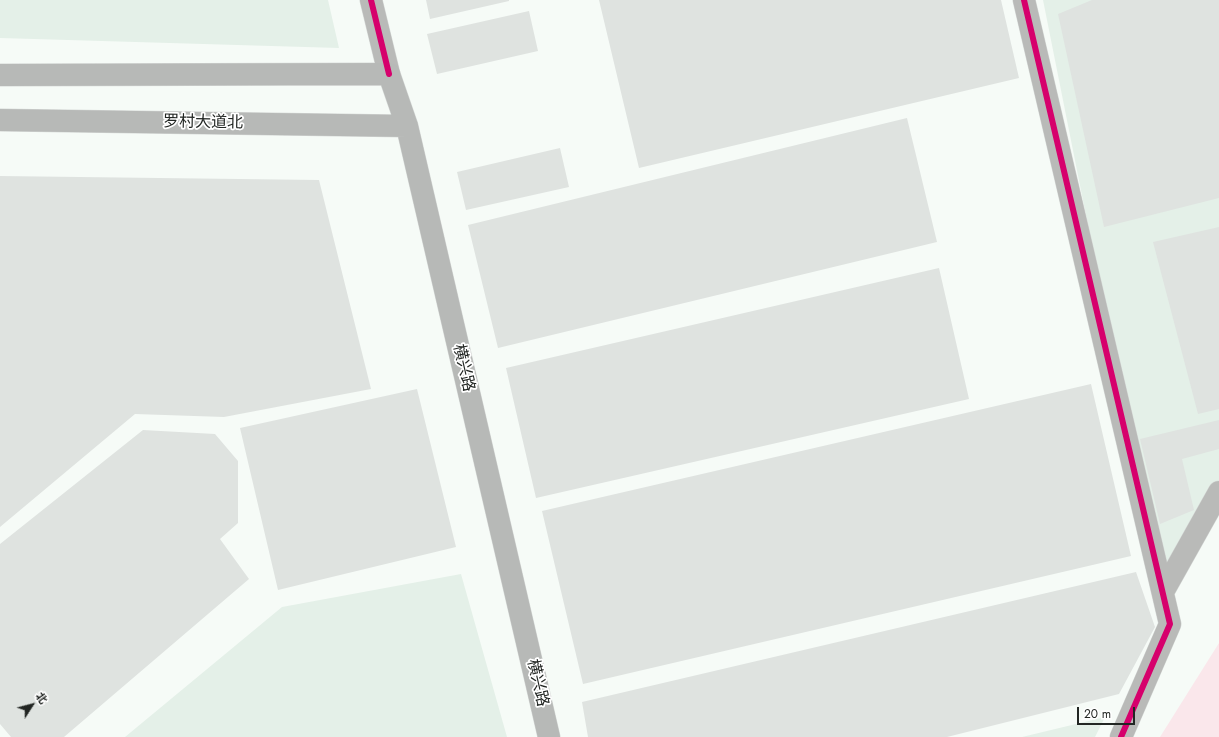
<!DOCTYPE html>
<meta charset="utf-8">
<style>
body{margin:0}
#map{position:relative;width:1219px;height:737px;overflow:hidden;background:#f6fbf7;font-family:Jost,"Noto Sans SC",sans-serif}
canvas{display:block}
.north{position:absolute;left:12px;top:685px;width:40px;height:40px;-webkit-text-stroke:3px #fff;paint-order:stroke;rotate:54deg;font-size:11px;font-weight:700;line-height:16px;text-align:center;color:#222623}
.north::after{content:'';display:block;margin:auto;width:14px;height:18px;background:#222623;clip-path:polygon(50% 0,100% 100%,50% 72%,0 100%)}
.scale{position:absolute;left:1077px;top:707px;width:58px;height:18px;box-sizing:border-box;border:2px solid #222623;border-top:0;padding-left:5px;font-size:12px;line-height:14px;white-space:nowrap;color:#222623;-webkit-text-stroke:3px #fff;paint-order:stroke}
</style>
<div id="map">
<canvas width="1219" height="737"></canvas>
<div class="north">北</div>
<div class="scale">20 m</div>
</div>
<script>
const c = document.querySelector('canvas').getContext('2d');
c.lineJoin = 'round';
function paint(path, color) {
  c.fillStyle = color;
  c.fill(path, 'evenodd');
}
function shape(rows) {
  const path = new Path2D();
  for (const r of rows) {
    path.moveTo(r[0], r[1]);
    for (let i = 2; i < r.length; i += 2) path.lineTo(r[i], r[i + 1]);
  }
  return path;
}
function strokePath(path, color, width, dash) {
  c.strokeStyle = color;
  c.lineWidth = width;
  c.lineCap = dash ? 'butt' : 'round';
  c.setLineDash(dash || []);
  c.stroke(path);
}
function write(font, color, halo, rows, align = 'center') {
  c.font = font + ' Jost,"Noto Sans SC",sans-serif';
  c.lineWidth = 3.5;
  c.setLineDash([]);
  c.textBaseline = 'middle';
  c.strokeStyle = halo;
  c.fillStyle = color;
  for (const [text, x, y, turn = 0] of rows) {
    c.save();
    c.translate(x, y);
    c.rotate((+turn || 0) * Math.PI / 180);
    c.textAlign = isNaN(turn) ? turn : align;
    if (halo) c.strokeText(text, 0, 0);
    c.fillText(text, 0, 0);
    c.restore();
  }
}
paint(shape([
 [0,0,328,0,339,48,0,38],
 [1043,0,1219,0,1219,480,1164,569,1130,436],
 [461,574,507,737,125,737,282,607],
 [1105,717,1095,737,1022,737]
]), '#e4f0e8');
paint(shape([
 [1219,643,1219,737,1160,737]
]), '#fae7eb');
paint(shape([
 [426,0,509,0,509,1,430,19],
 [599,0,1001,0,1019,78,639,168],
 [1092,0,1219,0,1219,198,1104,227,1058,14],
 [529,11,538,51,437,74,427,34],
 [907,118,937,242,498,348,468,225],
 [560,148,569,187,466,210,457,172],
 [0,176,319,180,371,389,224,417,135,414,0,527],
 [1219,227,1219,409,1198,414,1153,242],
 [939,268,969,399,536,498,506,368],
 [1091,384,1131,556,583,684,542,511],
 [417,389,456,547,278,590,240,428],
 [1219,420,1219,449,1182,459,1194,510,1160,524,1140,439],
 [143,430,215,434,238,461,238,523,220,539,249,579,64,737,11,737,0,724,0,544],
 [1136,572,1155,627,1119,694,947,737,588,737,582,702]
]), '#dfe3e0');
const street = shape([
 [371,0,389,74],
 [1024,0,1170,624,1121,737],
 [1163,592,1219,492]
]);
const secondary = shape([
 [0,75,389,74,407,126,549,737],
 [0,120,407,126]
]);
strokePath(street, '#d5d8d6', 23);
strokePath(secondary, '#d5d8d6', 23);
strokePath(street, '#b9bab8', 22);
strokePath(secondary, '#b7b9b7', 22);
strokePath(shape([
 [371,0,389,74],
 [1024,0,1170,624,1121,737]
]), '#d6006c', 6);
write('16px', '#222623', '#fff', [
 ["罗村大道北",203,123,1],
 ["横兴路",463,368,77],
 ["横兴路",537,683,77]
]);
</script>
